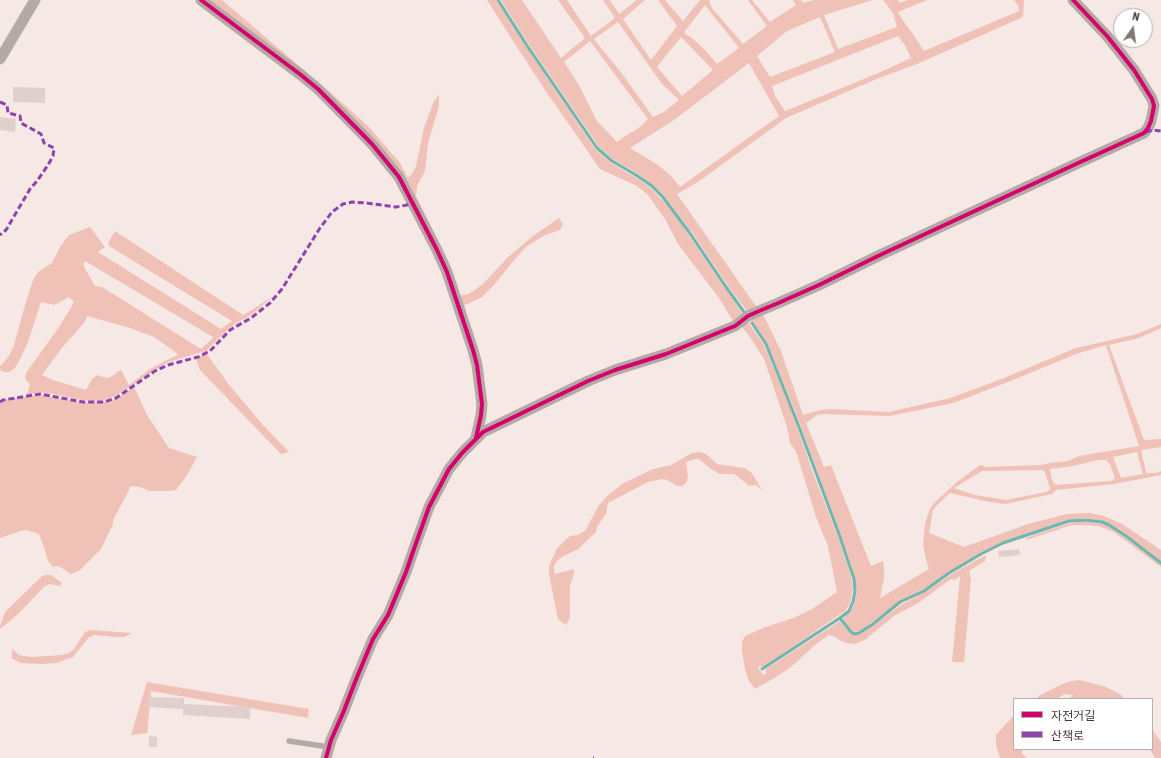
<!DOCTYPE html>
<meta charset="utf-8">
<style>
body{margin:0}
#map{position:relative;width:1161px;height:758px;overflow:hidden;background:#f5e8e5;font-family:"Roboto Condensed","Noto Sans KR",sans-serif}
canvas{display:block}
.legend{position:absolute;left:1013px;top:698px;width:140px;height:52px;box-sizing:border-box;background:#fff;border:1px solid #b5afae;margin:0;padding:5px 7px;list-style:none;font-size:12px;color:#463835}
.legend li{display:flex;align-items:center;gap:8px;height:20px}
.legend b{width:20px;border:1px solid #b5afae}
.north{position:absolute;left:1113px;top:8px;width:40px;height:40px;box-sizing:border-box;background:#fff;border:1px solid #b5afae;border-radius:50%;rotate:14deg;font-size:11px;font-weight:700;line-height:16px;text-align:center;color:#463835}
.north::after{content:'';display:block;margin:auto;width:14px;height:18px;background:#837673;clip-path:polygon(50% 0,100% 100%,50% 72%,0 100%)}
</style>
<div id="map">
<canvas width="1161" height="758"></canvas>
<ul class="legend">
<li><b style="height:5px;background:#d6006c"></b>자전거길</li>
<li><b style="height:5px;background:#8e44ad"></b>산책로</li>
</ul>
<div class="north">N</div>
</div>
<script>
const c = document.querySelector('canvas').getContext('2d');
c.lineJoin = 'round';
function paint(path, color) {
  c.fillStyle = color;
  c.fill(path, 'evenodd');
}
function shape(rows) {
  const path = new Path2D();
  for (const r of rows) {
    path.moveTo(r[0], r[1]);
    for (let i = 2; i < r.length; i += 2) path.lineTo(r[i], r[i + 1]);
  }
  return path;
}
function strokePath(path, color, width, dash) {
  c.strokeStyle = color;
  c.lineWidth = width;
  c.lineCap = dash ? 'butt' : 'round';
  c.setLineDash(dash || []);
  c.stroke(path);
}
paint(shape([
 [204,0,222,0,339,100,368,126,400,163,408,178,412,174,416,166,424,128,434,101,439,95,439,106,428,143,425,171,417,186,416,196,443,251,411,195,357,126],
 [487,0,496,0,525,45,596,150,611,163,635,177,651,188,661,198,673,212,744,316,735,324,719,298,678,244,665,219,648,195,637,186,600,169,545,90,504,27],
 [501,0,522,0,561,58,585,38,558,0,567,0,591,36,615,18,603,0,610,0,619,14,637,0,645,0,623,19,651,60,677,26,658,0,665,0,683,21,700,0,710,0,709,1,712,8,743,44,767,26,748,0,752,0,770,22,796,5,793,0,801,0,803,3,814,0,873,0,824,15,838,49,897,27,893,13,883,0,898,0,900,3,907,0,927,0,898,12,902,19,913,34,924,51,1019,11,1018,5,1016,3,1014,0,1023,0,1024,1,1023,17,917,64,879,78,786,118,698,182,677,194,758,309,749,314,728,286,691,231,664,195,653,185,637,173,614,160,599,147,528,43],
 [705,5,739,48,717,64,705,50,692,38,685,34,685,31],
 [820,17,835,52,770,77,757,56,787,31],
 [618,22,662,84,679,100,664,112,653,117,623,75,594,39],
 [898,36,906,47,911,58,876,74,785,111,775,96,772,86],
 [681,37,713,70,682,96,657,67],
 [590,41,648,119,639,128,625,136,617,142,597,121,579,85,564,62],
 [749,63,779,116,680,187,670,175,658,165,630,148,674,120],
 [559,218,563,225,560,230,543,236,526,247,509,266,495,284,482,297,461,307,458,296,469,294,484,283,508,257,533,236],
 [90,227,105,247,98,252,221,329,232,321,109,246,108,243,115,231,243,315,255,308,273,296,265,303,251,315,236,323,227,330,206,351,168,362,115,396,104,400,94,401,82,400,54,394,39,392,27,395,30,384,25,379,26,373,57,330,71,308,74,302,69,297,54,305,41,302,28,342,18,363,14,369,9,372,5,372,1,371,0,366,5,361,10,354,14,345,27,298,34,278,38,272,52,263,60,247,69,235],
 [85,261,213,337,213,338,201,349,102,287,95,286,84,267,84,263],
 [87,316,130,328,154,337,174,351,178,355,165,361,150,369,129,385,121,370,109,378,102,377,98,375,92,379,86,390,53,380,42,375,61,349,84,323],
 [762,312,781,351,803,415,821,410,831,409,889,412,950,398,999,380,1076,348,1137,334,1161,324,1161,328,1139,338,1109,345,1144,440,1161,439,1161,447,1141,450,1146,473,1156,473,1161,471,1161,475,1114,484,1056,490,1052,494,1005,504,990,502,950,493,941,501,933,510,929,533,964,547,1028,524,1043,520,1067,514,1089,513,1104,516,1122,524,1161,550,1161,561,1127,535,1109,524,1102,521,1086,518,1069,520,1003,542,980,553,949,572,923,590,900,601,862,630,855,632,851,631,843,619,853,607,857,592,855,581,851,564,796,413,767,343,750,318],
 [1106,345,1139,446,1079,456,1068,461,1050,463,1041,465,987,467,980,465,957,482,934,503,930,509,925,523,923,545,926,559,929,569,880,598,884,578,884,569,883,561,871,566,831,465,824,467,806,423,817,415,823,414,890,416,953,403,1013,380,1076,354],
 [1137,452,1143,474,1121,478,1113,457],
 [1098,460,1106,460,1110,464,1115,478,1112,481,1056,485,1053,482,1051,476,1050,469,1073,466],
 [1043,470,1045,472,1050,489,1046,492,1006,500,975,495,954,488,982,471],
 [748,322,764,345,791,409,812,470,838,537,851,576,853,589,850,604,845,611,763,667,760,666,758,667,763,675,766,673,766,669,840,621,850,633,854,635,857,635,874,625,902,604,923,593,955,572,986,555,985,561,969,571,971,579,964,662,952,662,960,576,955,580,951,579,918,603,894,616,866,639,860,642,855,644,847,643,843,642,835,637,829,635,816,644,791,667,776,677,755,689,749,681,745,669,742,651,742,642,745,636,763,628,796,617,812,609,837,592,828,546,816,517,796,451,790,443,787,427,764,359,750,337,742,327],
 [206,353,230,386,263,425,289,452,281,454,200,370,196,359],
 [134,387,137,393,147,415,169,448,197,457,186,477,176,490,168,491,149,491,140,487,131,486,113,520,113,524,101,549,80,570,71,574,59,566,53,567,48,561,44,547,39,534,27,530,20,531,0,538,0,403,3,400,40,395,83,403,104,402,117,399],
 [700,452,706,454,717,464,744,468,751,472,763,491,756,485,749,486,740,478,734,474,720,474,711,469,699,459,691,460,686,462,688,477,686,483,682,486,677,486,667,480,662,479,648,482,608,503,606,514,597,527,596,532,578,549,562,557,557,561,554,566,554,574,574,569,574,574,570,585,570,618,566,625,558,619,549,574,549,566,557,548,570,536,577,535,585,531,599,505,606,497,622,484,653,469,671,465,692,453],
 [1081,521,1097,523,1109,526,1161,564,1161,567,1114,532,1099,526,1084,525,1072,525,1026,540,1026,538,1045,531,1071,523],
 [45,575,51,575,62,583,60,586,49,584,44,587,17,615,0,629,0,626,5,612,41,577],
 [90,630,132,633,124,637,116,637,95,635,89,637,73,657,56,663,41,664,20,663,12,658,12,649,19,655,32,657,62,655,69,653,74,649,85,632],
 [1080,680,1106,687,1121,695,1125,699,1069,699,1073,695,1064,694,1060,697,1058,699,1036,699,1040,695,1063,684,1071,681],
 [147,682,309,709,308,718,151,691,147,733,131,735],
 [1014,715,1014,749,1022,749,1022,754,1027,758,1000,758,996,745,996,735],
 [1152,729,1161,742,1161,758,1155,758,1150,749,1152,749]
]), '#f0c1b6');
strokePath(shape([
 [498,0,526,44,597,148,612,161,636,175,652,186,663,197,689,232,726,287,744,312],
 [752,323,766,344,796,419,840,537,854,579,855,591,853,602,849,611,840,618,762,669],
 [840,618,851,632,854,634,859,633,873,624,900,602,924,591,949,573,981,554,1003,543,1069,521,1085,520,1102,522,1109,525,1126,536,1161,563]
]), '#6fb7ae', 3);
paint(shape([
 [13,87,45,88,45,103,13,102],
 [0,117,16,119,15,132,0,130],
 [1019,549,1020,555,999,557,998,551],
 [149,697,184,698,184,704,250,707,250,719,183,715,183,709,148,707],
 [149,736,157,737,157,747,149,747]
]), '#dfd0cc');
strokePath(shape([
 [289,741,329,747]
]), '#b5a9a6', 5.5);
strokePath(shape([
 [201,0,301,75,318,89,372,144,399,177,437,250,447,272,473,350,477,365,482,404,481,415,476,438],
 [0,59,35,0],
 [326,758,331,740,343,713,357,677,373,639,388,615,406,572,415,546,429,507,449,469,462,453,483,432,588,381,615,370,666,354,720,332,735,326,748,316,759,311,776,304,819,285,880,255,1076,164,1144,133,1148,128,1151,121,1154,106,1152,99,1134,70,1107,36,1073,0]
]), '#b5a9a6', 11);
strokePath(shape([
 [0,102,7,105,8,113,20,116,21,123,41,134,44,143,54,148,53,156,48,165,37,181,30,189,6,230,0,235],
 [1146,132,1152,130,1161,131],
 [0,402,3,400,40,394,83,402,104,402,116,398,155,371,168,365,198,357,210,351,230,330,251,318,270,303,282,289,320,228,332,212,343,204,352,202,366,203,396,207,413,204],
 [593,758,594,758]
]), '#8e44ad', 3, [6, 3]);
strokePath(shape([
 [201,0,301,75,318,89,372,144,399,177,437,250,447,272,473,350,477,365,482,404,481,415,476,438],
 [326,758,331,740,343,713,357,677,373,639,388,615,406,572,415,546,429,507,449,469,462,453,483,432,588,381,615,370,666,354,720,332,735,326,748,316,759,311,776,304,819,285,880,255,1076,164,1144,133,1148,128,1151,121,1154,106,1152,99,1134,70,1107,36,1073,0]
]), '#d6006c', 4);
</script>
